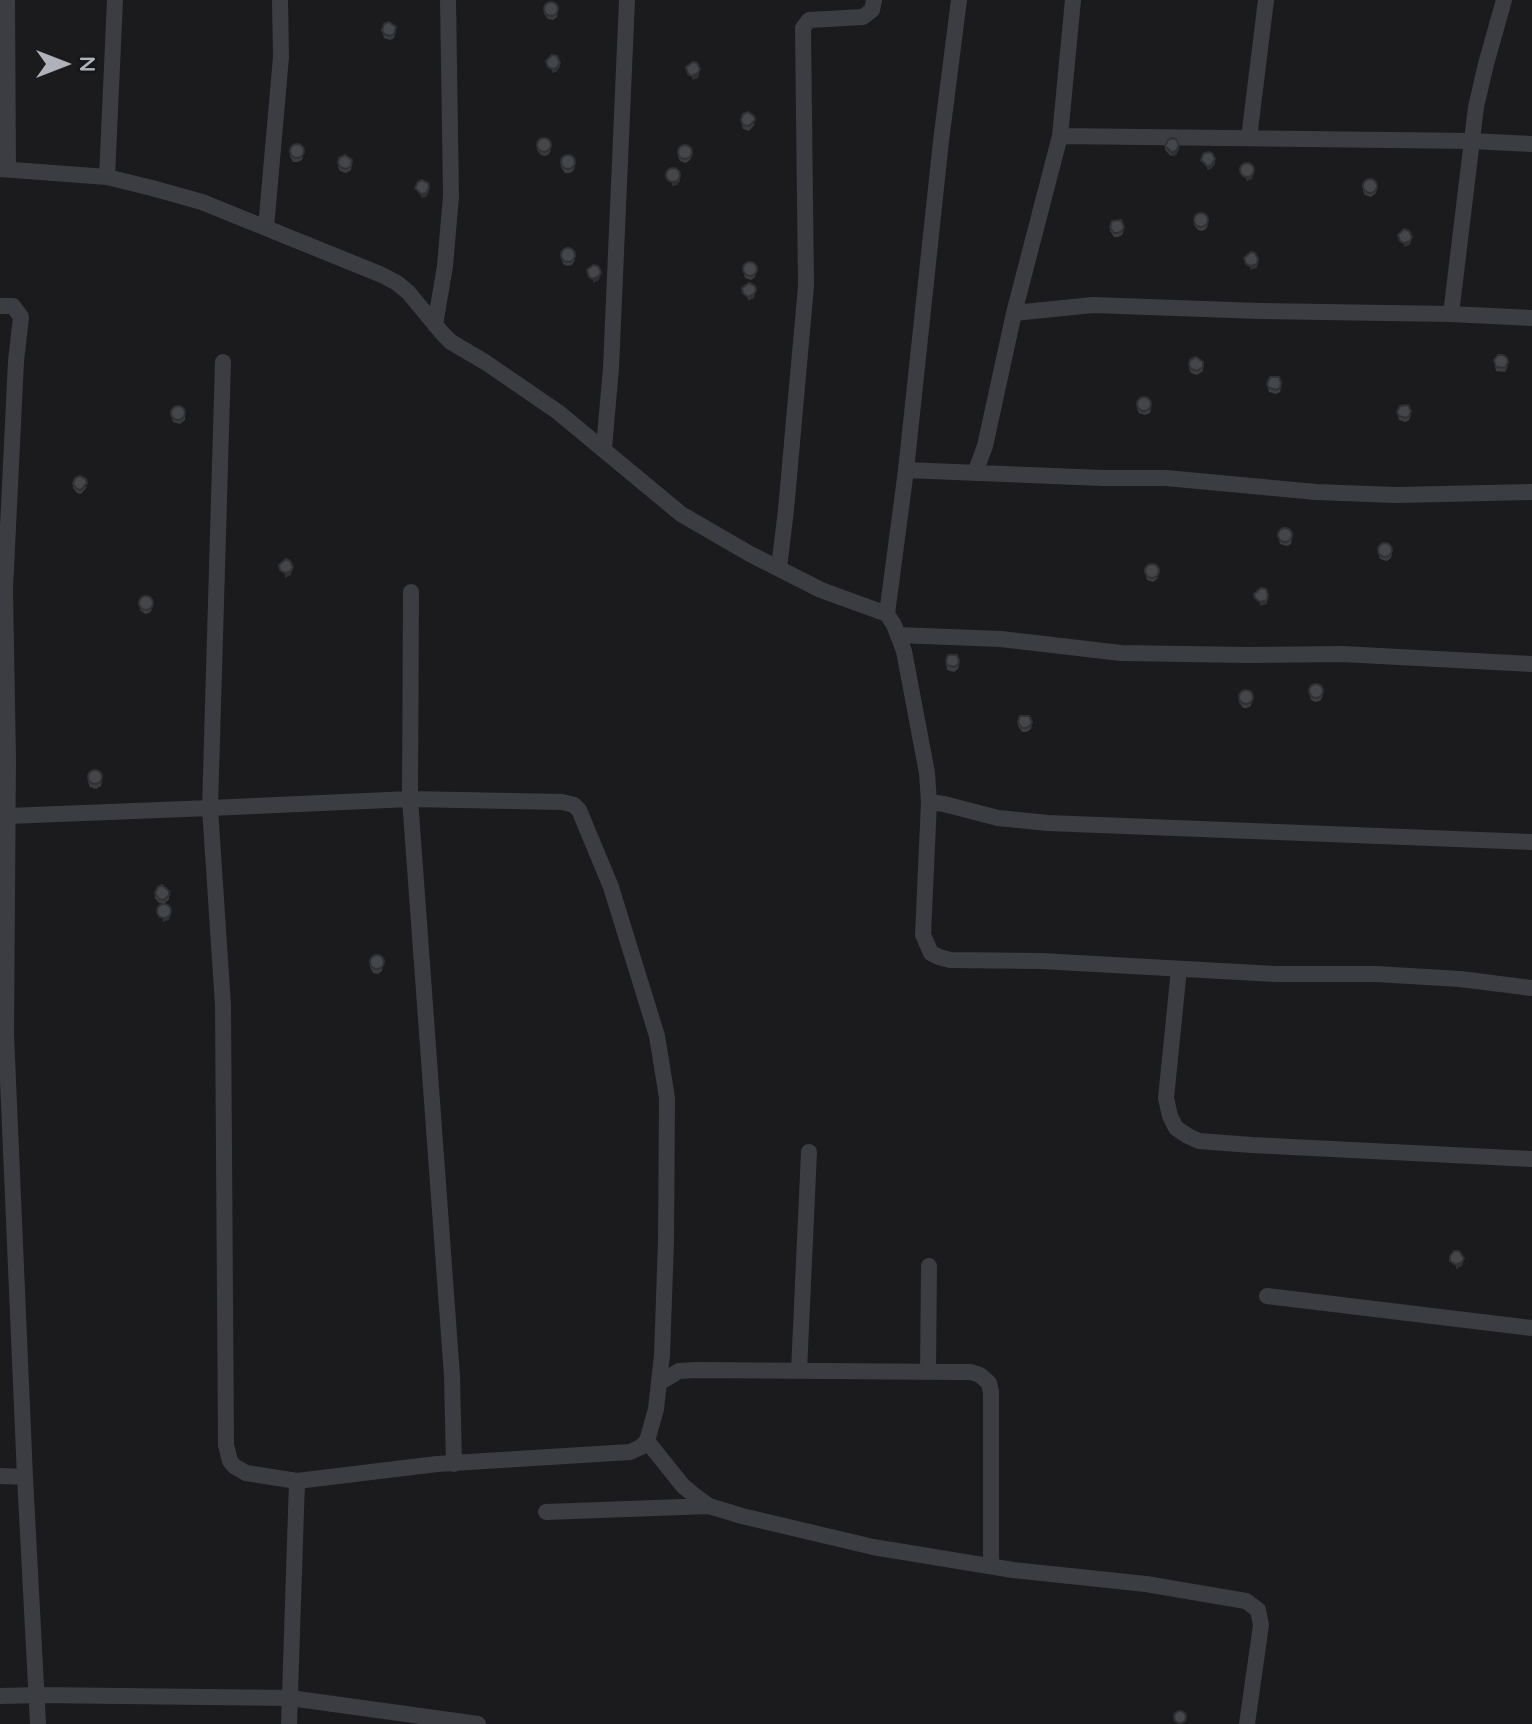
<!DOCTYPE html>
<style>
body{margin:0}
#map{position:relative;width:1532px;height:1724px;overflow:hidden;background:#1b1b1d;font-family:Quicksand,sans-serif}
canvas{display:block}
.north{position:absolute;left:24px;top:24px;width:80px;height:80px;-webkit-text-stroke:6px #161618;paint-order:stroke;rotate:90deg;font-size:22px;font-weight:700;line-height:32px;text-align:center;color:#aeb3bb}
.north::after{content:'';display:block;margin:auto;width:28px;height:36px;background:#aeb3bb;clip-path:polygon(50% 0,100% 100%,50% 72%,0 100%)}
</style>
<div id="map">
<canvas width="1532" height="1724"></canvas>
<div class="north">N</div>
</div>
<script>
const c = document.querySelector('canvas').getContext('2d');
c.lineJoin = 'round';
function shape(rows) {
  const path = new Path2D();
  for (const r of rows) {
    if (r.length === 3) {
      path.moveTo(r[0] + r[2], r[1]);
      path.arc(r[0], r[1], r[2], 0, 2 * Math.PI);
      continue;
    }
    path.moveTo(r[0], r[1]);
    for (let i = 2; i < r.length; i += 2) path.lineTo(r[i], r[i + 1]);
  }
  return path;
}
function strokePath(path, color, width, dash) {
  c.strokeStyle = color;
  c.lineWidth = width;
  c.lineCap = dash ? 'butt' : 'round';
  c.setLineDash(dash || []);
  c.stroke(path);
}
function paint(path, color) {
  c.fillStyle = color;
  c.fill(path, 'evenodd');
}
strokePath(shape([
 [7,0,8,169],
 [1060,136,1472,141,1532,144],
 [1249,138,1266,0],
 [0,169,107,177,152,188,202,202,382,275,397,283,408,292,442,333,451,342,485,362,558,412,681,514,750,554,821,590,887,614,894,625,904,651,927,773,929,802,944,804,998,818,1048,823,1532,842],
 [107,177,115,0],
 [266,228,281,57,280,0],
 [0,306,13,306,21,317,16,361,5,589,8,760,6,1034,25,1477,38,1724],
 [1014,313,1060,136,1073,0],
 [1451,314,1476,107,1486,64,1504,0],
 [435,325,445,266,451,196,448,0],
 [604,448,611,368,627,0],
 [906,470,1102,478,1166,478,1316,492,1396,495,1532,492],
 [975,473,985,446,1014,313,1093,305,1259,311,1451,314,1532,318],
 [779,568,786,510,806,286,803,28,809,20,863,17,872,10,874,0],
 [411,592,410,799,452,1376,454,1464],
 [887,614,906,470,941,141,959,0],
 [898,635,1001,639,1121,653,1249,655,1342,654,1532,664],
 [929,802,923,935,931,953,939,957,950,960,1041,961,1275,974,1376,974,1460,979,1532,988],
 [8,816,210,808,410,799,562,802,574,805,579,810,611,887,657,1036,667,1098,666,1241,662,1355,656,1409,647,1441,641,1447,630,1452,437,1464,297,1481,246,1473,234,1466,230,1461,226,1445,223,1005,210,808,223,362],
 [1179,969,1166,1098,1170,1116,1176,1128,1188,1136,1199,1141,1252,1145,1532,1159],
 [1267,1296,1532,1328],
 [799,1371,809,1152],
 [928,1372,929,1266],
 [659,1383,679,1371,696,1370,956,1372,971,1372,980,1375,989,1383,991,1392,991,1566],
 [647,1441,683,1486,694,1495,709,1506,742,1516,873,1547,1013,1570,1146,1584,1246,1601,1258,1610,1261,1625,1247,1724],
 [0,1476,25,1477],
 [546,1512,709,1506],
 [0,1696,37,1695,290,1698,478,1724],
 [289,1724,297,1481]
]), '#3c3d42', 16);
paint(shape([
 [544,10,558,11,557,17,553,20,548,19,544,14],
 [382,30,396,31,394,38,390,40,384,38],
 [741,120,755,124,749,131,743,129],
 [537,146,551,150,549,154,545,156,541,155,537,150],
 [1165,146,1179,149,1176,155,1171,156,1165,150],
 [679,148,692,156,690,160,686,163,680,161,678,157],
 [290,152,303,156,302,160,298,162,293,162,290,156],
 [339,158,352,164,351,170,346,173,340,171,338,167],
 [561,163,575,167,573,171,570,173,565,173,561,167],
 [1364,183,1377,185,1376,193,1371,197,1365,195,1363,191],
 [1195,216,1208,225,1206,229,1202,231,1198,230,1194,225],
 [1110,227,1124,231,1122,235,1118,237,1114,237,1110,231],
 [561,256,575,260,572,265,567,266,563,264],
 [743,270,756,271,755,277,751,280,745,278],
 [1190,360,1203,362,1203,371,1197,375,1191,373,1189,369],
 [1494,360,1508,366,1505,372,1496,371],
 [1267,384,1281,387,1280,392,1276,394,1269,392],
 [1138,400,1151,406,1150,413,1145,415,1139,413,1137,409],
 [185,411,185,420,180,424,173,422,171,414],
 [1397,412,1411,415,1409,420,1406,422,1399,420],
 [73,484,87,487,81,494,77,493,73,488],
 [1278,536,1292,537,1291,544,1287,546,1280,544],
 [1379,546,1392,554,1391,558,1387,561,1380,559,1379,555],
 [1145,572,1159,573,1157,579,1153,582,1147,580],
 [139,602,152,610,149,613,145,614,140,610],
 [946,661,959,665,958,669,954,672,947,670],
 [1309,692,1323,696,1320,701,1315,702,1311,700],
 [1239,698,1252,699,1251,706,1247,708,1243,708,1239,702],
 [1018,722,1032,726,1030,730,1026,732,1022,732,1018,726],
 [89,774,102,780,101,786,96,789,90,787,88,782],
 [169,891,169,899,164,904,159,903,155,898,155,893],
 [370,963,383,965,382,971,378,974,373,973,370,967]
]), '#3b3c40');
paint(shape([
 [560,63,560,67,556,72,552,73,552,69],
 [700,69,698,78,692,80,692,76],
 [1179,145,1179,149,1176,155,1171,156,1171,152],
 [1215,159,1215,164,1211,169,1207,170,1207,166],
 [1254,171,1252,179,1246,181,1246,177],
 [680,177,680,181,677,185,672,186,672,182],
 [429,188,429,192,426,197,421,198,421,194],
 [1412,237,1410,245,1404,247,1404,243],
 [1258,259,1257,268,1250,270,1250,266],
 [601,272,599,280,593,283,593,279],
 [756,290,754,298,748,301,748,297],
 [293,567,291,575,285,578,285,573],
 [1268,595,1267,604,1260,606,1260,602],
 [171,912,169,920,163,922,163,918],
 [1464,1258,1462,1266,1456,1269,1456,1265]
]), '#303134');
const building = shape([
 [551,9,7],
 [389,22,396,27,394,34,390,36,384,34,382,30,384,24,389,22],
 [552,55,557,56,560,63,556,68,552,69,548,67,546,61,552,55],
 [693,62,697,63,700,69,698,73,692,76,688,74,686,67,693,62],
 [748,112,754,116,755,120,749,126,743,125,741,120,743,114,748,112],
 [1172,138,1176,139,1179,145,1176,151,1171,152,1165,146,1168,140,1172,138],
 [544,145,7],
 [297,151,7],
 [685,152,7],
 [1208,152,1212,153,1215,159,1211,165,1207,166,1201,160,1203,154,1208,152],
 [345,155,352,160,351,166,346,169,340,167,338,163,339,158,345,155],
 [568,162,7],
 [1247,170,7],
 [673,175,7],
 [1370,186,7],
 [422,180,428,183,429,188,426,193,421,194,415,188,418,182,422,180],
 [1201,220,7],
 [1121,220,1124,227,1122,231,1118,233,1114,233,1110,227,1112,221,1121,220],
 [1404,229,1409,231,1412,237,1410,241,1404,243,1400,241,1398,235,1404,229],
 [568,255,7],
 [1251,252,1255,253,1258,259,1257,264,1250,266,1246,264,1244,258,1251,252],
 [750,269,7],
 [593,265,598,266,601,272,599,276,593,279,589,277,587,270,593,265],
 [749,283,755,286,756,290,754,294,748,297,743,293,742,288,749,283],
 [1498,355,1503,355,1507,358,1508,362,1505,368,1496,367,1494,360,1498,355],
 [1196,357,1203,362,1203,367,1197,371,1191,369,1189,365,1190,360,1196,357],
 [1270,377,1279,377,1281,383,1280,388,1276,390,1269,388,1267,384,1270,377],
 [1144,404,7],
 [1408,405,1411,411,1409,416,1406,418,1399,416,1397,412,1400,406,1408,405],
 [178,413,7],
 [80,476,86,479,87,483,81,490,77,489,73,484,75,478,80,476],
 [1285,535,7],
 [1385,550,7],
 [286,559,290,561,293,567,291,571,285,573,280,570,279,565,286,559],
 [1152,571,7],
 [1261,588,1266,589,1268,595,1267,600,1260,602,1255,598,1254,594,1261,588],
 [146,603,7],
 [948,655,957,655,959,661,958,665,954,667,947,665,946,661,948,655],
 [1316,691,7],
 [1246,697,7],
 [1020,716,1029,716,1032,722,1030,726,1026,728,1022,728,1018,722,1020,716],
 [95,777,7],
 [162,885,169,891,169,895,164,900,159,899,155,893,158,887,162,885],
 [164,911,7],
 [377,962,7],
 [1454,1251,1459,1251,1464,1258,1462,1262,1456,1265,1450,1261,1450,1256,1454,1251],
 [1180,1717,6]
]);
paint(building, '#45464a');
strokePath(building, '#303134', 2);
</script>
